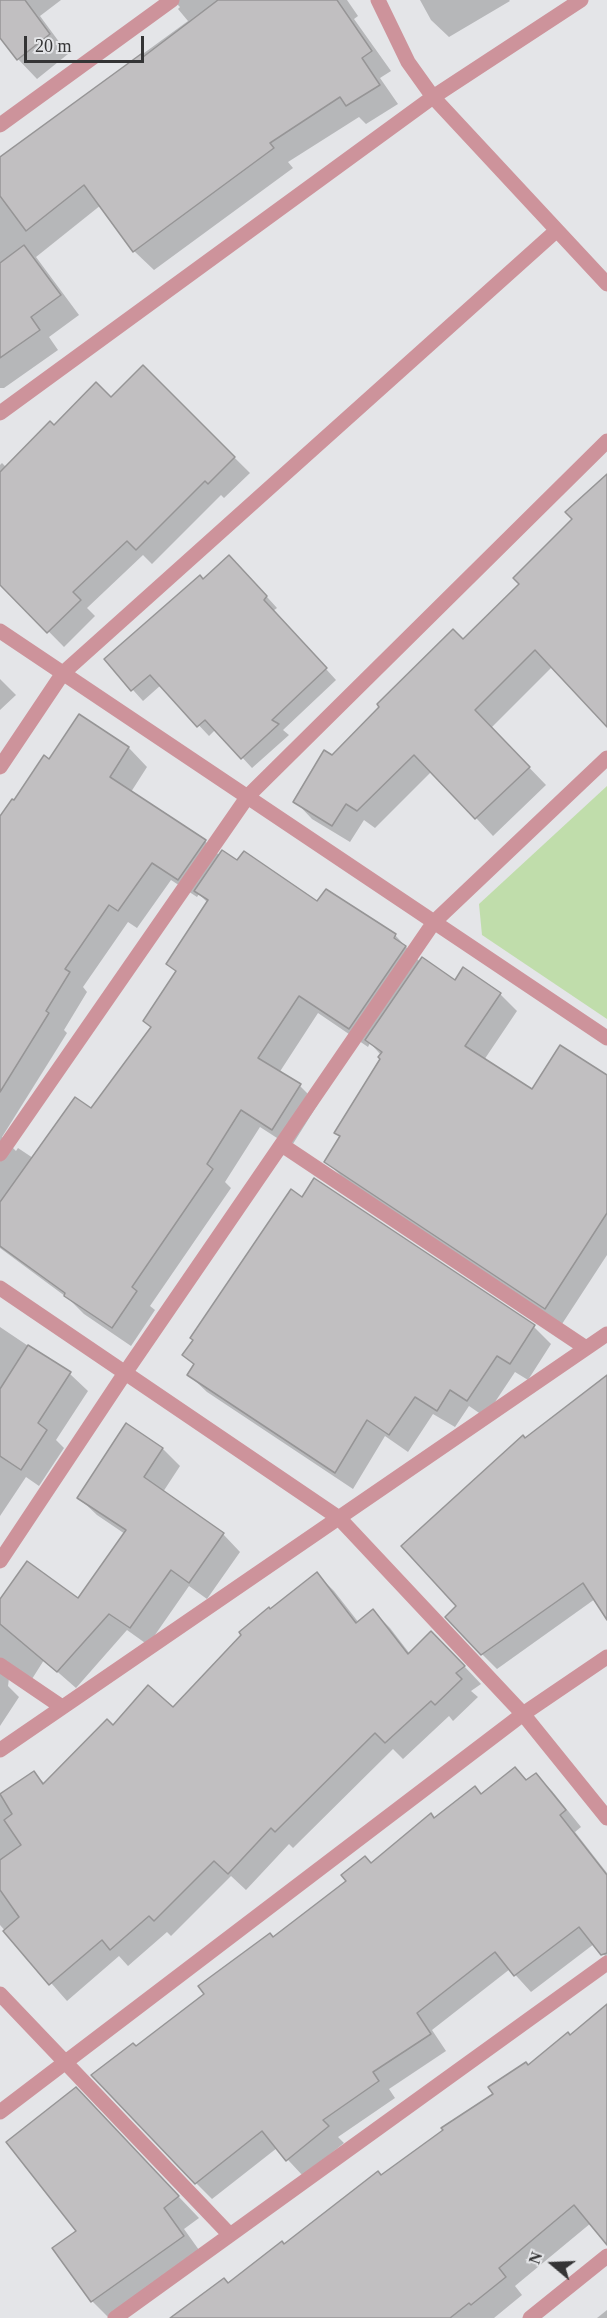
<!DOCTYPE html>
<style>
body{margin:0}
#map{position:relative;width:607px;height:2318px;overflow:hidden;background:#e4e5e8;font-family:"Times New Roman",serif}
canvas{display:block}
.north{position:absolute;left:523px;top:2234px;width:60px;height:60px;-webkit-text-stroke:4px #e4e5e8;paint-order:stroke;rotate:289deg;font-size:16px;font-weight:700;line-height:24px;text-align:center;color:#343435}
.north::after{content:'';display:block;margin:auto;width:21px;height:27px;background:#343435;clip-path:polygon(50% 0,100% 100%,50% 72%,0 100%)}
.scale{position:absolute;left:24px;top:36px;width:120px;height:27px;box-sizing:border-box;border:3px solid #343435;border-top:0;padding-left:8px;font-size:18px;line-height:21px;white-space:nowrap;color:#343435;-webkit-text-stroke:4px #e4e5e8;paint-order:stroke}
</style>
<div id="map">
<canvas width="607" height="2318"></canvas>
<div class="north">N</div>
<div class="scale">20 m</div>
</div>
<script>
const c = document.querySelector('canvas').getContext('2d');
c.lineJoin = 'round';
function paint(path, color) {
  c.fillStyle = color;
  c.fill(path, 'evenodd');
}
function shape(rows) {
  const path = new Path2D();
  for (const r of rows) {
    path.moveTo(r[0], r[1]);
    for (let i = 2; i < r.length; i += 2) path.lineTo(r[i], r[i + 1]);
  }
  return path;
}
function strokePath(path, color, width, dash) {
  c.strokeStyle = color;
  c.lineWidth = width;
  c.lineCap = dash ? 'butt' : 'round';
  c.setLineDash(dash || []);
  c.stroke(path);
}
paint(shape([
 [607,786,607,1019,482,935,479,904]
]), '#c0ddab');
paint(shape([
 [0,0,61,0,40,16,68,54,37,79,18,59,0,36],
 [173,0,347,0,358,16,354,19,391,71,380,78,398,104,366,124,359,117,288,162,293,168,154,270,134,251,101,205,36,257,79,315,49,337,58,350,4,388,0,388,0,158,188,21,178,9,180,7],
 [420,0,509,0,510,1,449,37,431,20],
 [143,367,250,473,224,498,221,495,152,564,143,555,87,608,95,616,64,647,0,582,0,465,2,463,7,468,54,428,111,400],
 [607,474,607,724,553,666,491,728,546,785,493,836,432,771,375,828,364,820,350,842,312,819,295,801,332,757,463,641,521,584,574,519],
 [240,567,277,608,273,611,336,680,283,730,289,735,252,768,216,729,209,736,161,685,143,701,106,660,203,581],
 [0,679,16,695,0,710],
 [101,730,129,748,147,767,131,792,205,841,220,856,318,903,395,935,420,962,455,982,463,969,500,994,517,1011,484,1060,533,1092,607,1077,607,1255,562,1324,343,1178,326,1161,341,1137,336,1132,382,1059,381,1055,370,1043,368,1047,318,1013,279,1073,300,1086,318,1104,291,1147,260,1127,225,1182,231,1188,150,1306,155,1310,131,1346,84,1314,69,1299,0,1248,0,819,49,761],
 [171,880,197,897,199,894,208,903,168,964,177,972,145,1021,152,1028,91,1110,33,1158,18,1148,16,1151,2,1137,67,1033,64,1030,87,992,83,987,128,922,137,928],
 [0,1327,70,1374,88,1391,56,1440,64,1448,39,1486,26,1477,0,1516],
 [534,1327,551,1344,528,1380,515,1372,485,1417,469,1406,455,1427,433,1414,408,1452,385,1436,353,1489,207,1392,189,1375,195,1366,184,1355],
 [607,1377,607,1617,595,1599,497,1669,482,1654,458,1606,526,1440],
 [126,1425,163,1449,180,1466,163,1492,223,1534,240,1552,207,1599,189,1586,148,1645,127,1630,76,1688,44,1660,32,1679,9,1678,8,1686,19,1697,0,1726,0,1601,78,1601,125,1534,97,1515,79,1498],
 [317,1574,334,1591,359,1623,373,1611,390,1628,410,1654,448,1649,481,1684,471,1691,478,1697,453,1721,449,1716,403,1759,393,1749,293,1848,289,1844,246,1890,231,1876,171,1936,167,1932,128,1966,119,1956,67,2001,0,1925,0,1796,34,1773,45,1784,113,1728,174,1709,270,1611],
 [515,1769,528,1781,536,1775,552,1791,581,1827,575,1832,607,1873,607,1958,594,1944,531,1992,510,1969,432,2030,446,2051,389,2089,395,2098,338,2137,344,2143,303,2176,277,2148,212,2199,196,2183,136,2047,206,1994,273,1938,371,1864,475,1788,482,1795],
 [495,2094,607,2241,591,2223,515,2286,522,2295,494,2318,173,2318,229,2285],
 [96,2110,199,2218,184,2229,204,2257,109,2318,92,2301,78,2231],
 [607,2310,607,2318,597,2318]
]), '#0003');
const building = shape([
 [0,0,25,0,50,34,17,60,0,38,0,0],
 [218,0,337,0,372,51,362,58,380,85,346,106,340,97,270,143,274,148,133,252,84,185,26,231,0,196,0,157,141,54,143,57,218,0],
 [24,245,61,295,31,317,40,330,0,358,0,263,24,245],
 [143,365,235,457,208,484,205,481,136,550,127,541,73,592,81,600,47,633,0,585,0,472,50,421,54,425,96,382,111,397,143,365],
 [607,474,607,727,535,650,475,710,530,767,475,819,414,755,357,811,346,804,332,826,293,802,324,750,332,755,379,707,377,704,453,629,463,639,519,584,513,578,572,519,565,512,607,474],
 [229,555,267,596,264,600,327,668,272,720,279,724,241,759,205,720,197,727,150,675,131,691,104,659,200,575,203,579,229,555],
 [79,714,129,747,110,777,206,840,178,880,152,863,118,911,109,905,65,969,70,972,46,1011,49,1013,0,1092,0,816,12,799,14,800,44,755,49,759,79,714],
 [222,850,237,860,244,851,317,901,326,889,396,934,394,938,406,946,349,1029,299,996,258,1058,301,1084,272,1130,241,1110,207,1164,213,1169,132,1287,137,1291,112,1328,64,1296,65,1293,0,1246,0,1202,75,1097,91,1108,151,1027,143,1021,176,971,166,964,208,900,194,891,222,850],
 [422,957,455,980,463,967,501,993,465,1046,532,1089,560,1045,607,1075,607,1213,545,1309,324,1162,340,1136,334,1133,380,1059,378,1057,382,1052,365,1040,422,957],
 [314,1178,535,1325,510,1364,497,1356,467,1401,450,1390,437,1411,415,1397,389,1435,367,1420,335,1473,187,1375,194,1364,182,1355,193,1340,190,1338,291,1189,302,1197,314,1178],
 [28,1345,71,1372,38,1423,47,1430,21,1470,0,1456,0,1389,28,1345],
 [607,1375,607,1620,583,1583,481,1655,445,1617,456,1606,401,1546,523,1435,525,1438,607,1375],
 [126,1423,163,1448,144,1477,224,1533,189,1583,171,1570,130,1628,109,1614,57,1672,0,1624,0,1599,27,1561,78,1598,126,1530,77,1498,126,1423],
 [317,1572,356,1623,373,1609,408,1654,431,1631,465,1666,456,1673,462,1679,435,1705,431,1701,385,1743,375,1733,275,1832,271,1828,228,1874,214,1861,154,1921,149,1916,110,1950,102,1940,49,1985,3,1931,19,1917,0,1890,0,1860,21,1845,4,1820,12,1814,0,1794,34,1771,43,1784,107,1719,113,1725,148,1685,173,1707,241,1635,239,1632,269,1607,270,1609,317,1572],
 [515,1767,526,1780,536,1773,566,1810,560,1815,607,1875,607,1953,601,1955,579,1927,514,1976,495,1952,417,2013,431,2034,373,2072,379,2081,323,2120,329,2126,286,2161,262,2131,195,2184,91,2075,133,2043,136,2046,204,1994,198,1986,270,1933,273,1937,346,1881,341,1875,365,1856,371,1863,431,1813,434,1818,475,1786,481,1794,515,1767],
 [607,2004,607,2245,574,2205,499,2268,506,2277,471,2305,469,2303,450,2318,170,2318,224,2278,228,2283,282,2241,284,2244,378,2171,381,2175,443,2130,441,2128,493,2094,488,2087,526,2062,528,2065,568,2032,570,2035,607,2004],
 [76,2087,179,2196,164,2208,184,2236,91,2302,52,2248,76,2231,6,2142,76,2087]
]);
paint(building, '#c1bfc1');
strokePath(building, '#969596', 1.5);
strokePath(shape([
 [378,0,408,62,433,97,607,284],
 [0,125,172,0],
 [0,413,433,97,581,0],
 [0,631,607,1038],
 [0,767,63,673,556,231],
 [282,1145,586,1348],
 [0,1154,248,796,607,441],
 [0,1288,339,1518,523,1714,607,1818],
 [0,1561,125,1373,434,922,607,758],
 [0,1665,62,1707],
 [0,1750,607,1334],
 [0,1994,230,2235],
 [0,2112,523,1714,607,1657],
 [115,2318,607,1963],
 [530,2318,607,2256]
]), '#cd939b', 15);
</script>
